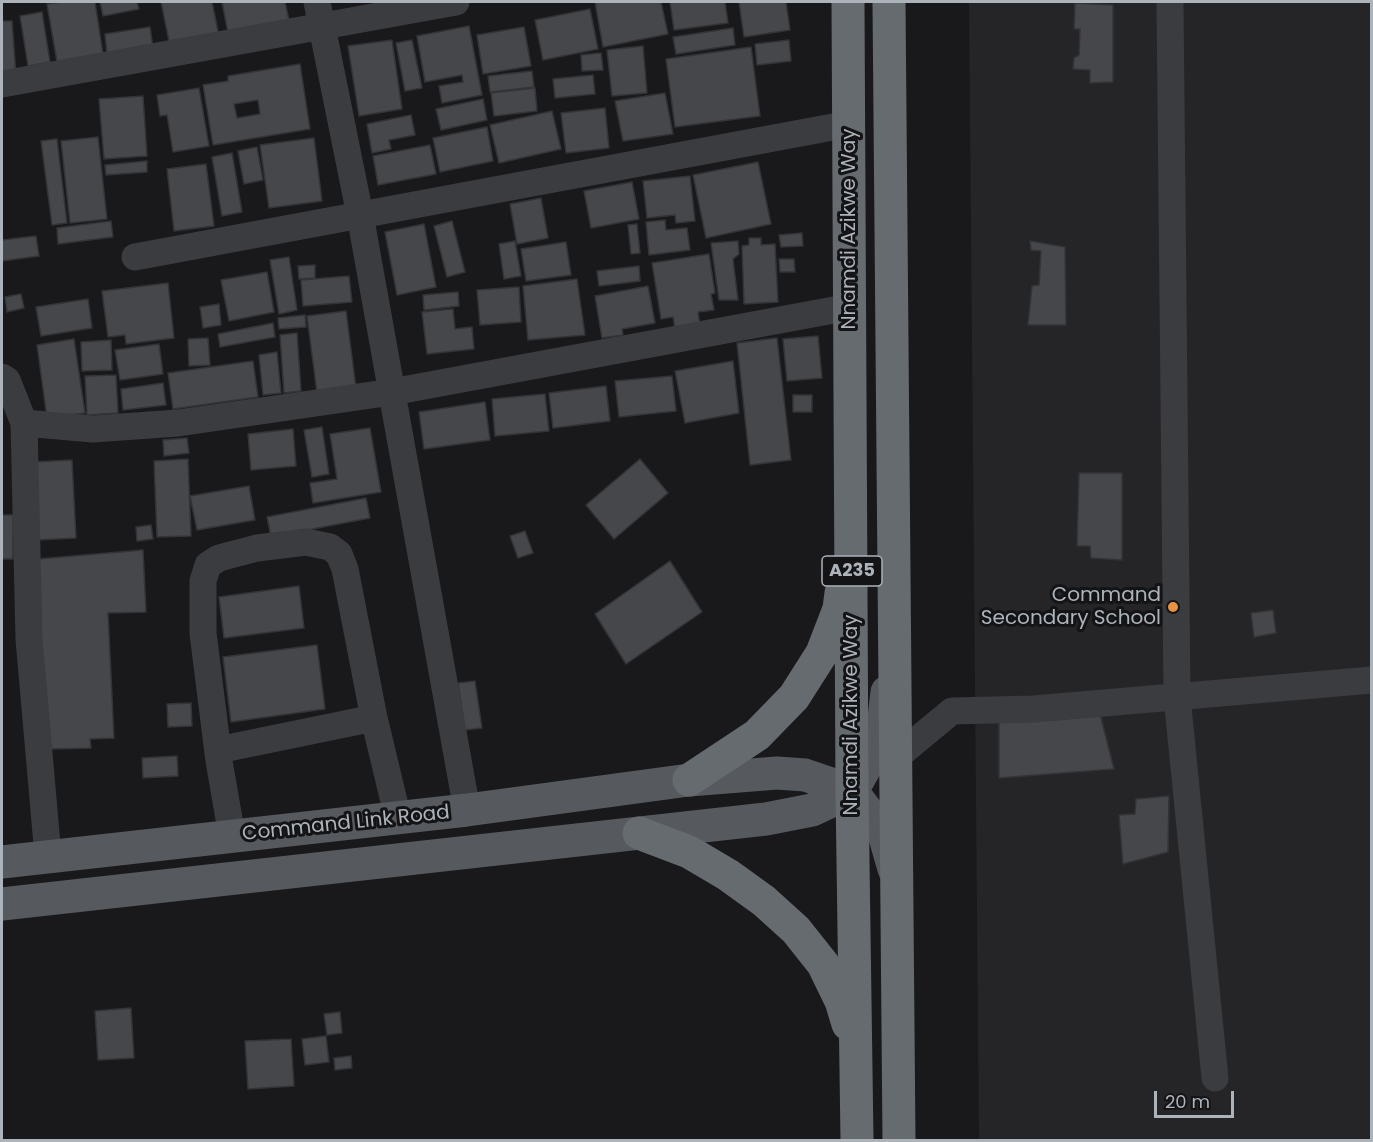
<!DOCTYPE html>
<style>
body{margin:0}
#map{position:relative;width:1373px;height:1142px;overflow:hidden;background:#19191b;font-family:Poppins,sans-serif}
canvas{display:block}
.frame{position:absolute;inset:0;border:3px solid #acb3ba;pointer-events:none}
.scale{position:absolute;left:1154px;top:1091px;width:80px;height:27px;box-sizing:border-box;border:3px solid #acb3ba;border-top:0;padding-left:8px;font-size:18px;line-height:21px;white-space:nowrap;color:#acb3ba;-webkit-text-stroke:4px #141416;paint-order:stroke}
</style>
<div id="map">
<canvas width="1373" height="1142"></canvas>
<div class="frame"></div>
<div class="scale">20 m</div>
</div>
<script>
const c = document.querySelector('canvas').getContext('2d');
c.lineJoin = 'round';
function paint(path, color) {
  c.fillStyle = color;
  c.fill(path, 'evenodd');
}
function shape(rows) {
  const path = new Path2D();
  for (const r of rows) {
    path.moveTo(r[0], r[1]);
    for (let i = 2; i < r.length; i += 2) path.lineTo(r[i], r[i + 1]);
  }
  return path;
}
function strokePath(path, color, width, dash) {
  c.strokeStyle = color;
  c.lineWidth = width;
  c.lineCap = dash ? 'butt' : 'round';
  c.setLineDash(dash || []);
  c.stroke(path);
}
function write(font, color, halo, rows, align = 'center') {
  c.font = font + ' Poppins,sans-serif';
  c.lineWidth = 6;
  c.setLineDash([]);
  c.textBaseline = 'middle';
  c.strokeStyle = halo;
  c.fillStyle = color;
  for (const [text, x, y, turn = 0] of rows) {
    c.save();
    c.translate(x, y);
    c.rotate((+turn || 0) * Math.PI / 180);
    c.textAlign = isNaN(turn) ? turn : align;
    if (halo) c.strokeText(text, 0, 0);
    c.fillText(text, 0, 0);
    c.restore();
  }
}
paint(shape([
 [969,2,1371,2,1371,1140,979,1140]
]), '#252528');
const building = shape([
 [63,2,95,2,103,54,57,62,47,4,63,2],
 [100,2,137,2,139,9,103,16,100,2],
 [161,2,212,2,219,36,170,46,161,2],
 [222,2,285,2,289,20,228,33,222,2],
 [595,2,661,2,668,34,603,47,595,2],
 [670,2,725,2,728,23,674,30,670,2],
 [739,2,786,2,790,30,744,37,739,2],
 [1075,3,1113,5,1113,82,1090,83,1090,70,1073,69,1074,58,1079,55,1080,29,1074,29,1075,3],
 [590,9,598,49,543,60,535,20,590,9],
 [42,12,50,62,28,66,20,16,42,12],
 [2,21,12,21,16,75,2,76,2,21],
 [469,26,482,95,442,103,439,86,463,82,462,75,425,82,417,36,469,26],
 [150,27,153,48,107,55,105,34,150,27],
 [524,27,531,66,483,74,477,35,524,27],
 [733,28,735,45,676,54,673,37,733,28],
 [392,40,402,109,359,116,348,46,392,40],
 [412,40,422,88,405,91,396,43,412,40],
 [789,40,791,61,757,65,755,44,789,40],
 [643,46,647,93,612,96,607,50,643,46],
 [751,47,760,116,675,127,666,59,751,47],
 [601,53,603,70,582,71,581,55,601,53],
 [300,64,310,129,213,145,203,85,228,81,228,76,300,64],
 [258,100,260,114,237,118,234,104,258,100],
 [532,71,534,87,490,92,488,76,532,71],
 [593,75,595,94,555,98,553,79,593,75],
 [199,88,209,146,173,152,167,115,160,116,157,95,199,88],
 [535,88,537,111,494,116,491,93,535,88],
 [665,93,673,134,623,141,615,101,665,93],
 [143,96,147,156,104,159,99,99,143,96],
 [483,99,487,120,441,130,436,109,483,99],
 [605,108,609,148,566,153,561,113,605,108],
 [552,111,561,149,499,163,490,125,552,111],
 [411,115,415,135,389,140,391,149,372,153,367,124,411,115],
 [487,127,493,161,440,172,433,138,487,127],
 [98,137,107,219,70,223,61,141,98,137],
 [314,138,322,201,269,208,260,145,314,138],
 [57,139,67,223,52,225,41,141,57,139],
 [430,145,436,174,378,185,373,156,430,145],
 [257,147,263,180,244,184,238,151,257,147],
 [232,153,242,212,222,216,212,157,232,153],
 [147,161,147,172,106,175,105,165,147,161],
 [758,162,771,224,706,238,693,175,758,162],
 [206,164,214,226,174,231,167,169,206,164],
 [690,176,695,221,676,223,675,215,647,218,643,181,690,176],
 [632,182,639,219,591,228,584,191,632,182],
 [541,198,548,238,517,244,510,204,541,198],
 [665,220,666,230,687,228,690,250,649,255,646,222,665,220],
 [111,221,113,237,58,244,57,228,111,221],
 [452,221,465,272,447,277,434,226,452,221],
 [424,224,436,287,397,295,385,232,424,224],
 [637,224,640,253,631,254,628,225,637,224],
 [802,233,803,246,781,247,779,235,802,233],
 [36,236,39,256,2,261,2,240,36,236],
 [749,238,761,238,761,245,775,244,778,302,744,304,742,246,749,245,749,238],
 [515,241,521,276,504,279,499,244,515,241],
 [738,241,739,254,733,259,738,300,719,300,711,243,738,241],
 [1030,241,1065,247,1066,325,1028,325,1032,286,1039,285,1041,251,1031,250,1030,241],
 [566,242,571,275,526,281,521,249,566,242],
 [709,254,715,293,711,294,714,310,698,312,700,325,675,329,673,317,661,319,652,263,709,254],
 [289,257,297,310,279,314,270,260,289,257],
 [779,259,794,259,795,272,780,272,779,259],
 [315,265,315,278,299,279,298,266,315,265],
 [639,266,640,281,599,286,597,271,639,266],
 [267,272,274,312,229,321,221,280,267,272],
 [349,276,352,302,303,306,301,280,349,276],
 [577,279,585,335,528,340,523,286,577,279],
 [168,283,174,338,126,344,125,335,108,337,102,291,168,283],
 [648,286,655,323,622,329,623,335,602,338,595,296,648,286],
 [519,287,521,322,480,325,477,290,519,287],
 [458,292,459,306,424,310,423,295,458,292],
 [21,294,24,308,7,312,5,297,21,294],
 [88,299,92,328,41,336,36,307,88,299],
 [219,304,221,325,203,328,200,307,219,304],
 [453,309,455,329,472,327,474,349,427,354,422,312,453,309],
 [346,311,356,388,317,393,307,316,346,311],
 [305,315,306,327,279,329,278,318,305,315],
 [273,323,275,337,220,347,218,334,273,323],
 [297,333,301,391,284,393,280,335,297,333],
 [818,336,822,378,787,381,783,339,818,336],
 [208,338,210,365,189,366,188,339,208,338],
 [777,338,791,460,750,465,737,343,777,338],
 [74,339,85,413,47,418,37,345,74,339],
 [111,340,112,370,82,371,81,342,111,340],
 [159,344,163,374,120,380,115,350,159,344],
 [277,352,281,393,263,395,259,355,277,352],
 [253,361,258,397,173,409,168,373,253,361],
 [733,361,739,413,685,423,675,371,733,361],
 [116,375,118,413,87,415,85,376,116,375],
 [672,376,676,411,619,417,615,381,672,376],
 [163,383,166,405,123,410,121,389,163,383],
 [606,386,610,421,553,428,549,393,606,386],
 [545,394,549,431,495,436,492,399,545,394],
 [793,395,812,395,812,412,793,412,793,395],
 [485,402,490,440,424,449,419,412,485,402],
 [322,427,329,474,312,477,304,430,322,427],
 [370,428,381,492,313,503,310,483,337,479,330,434,370,428],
 [293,429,296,466,251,470,248,434,293,429],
 [187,438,189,453,164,456,163,440,187,438],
 [188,459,191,536,157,537,154,461,188,459],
 [640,459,668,493,614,539,586,505,640,459],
 [72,460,76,538,37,540,33,462,72,460],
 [1079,473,1122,473,1122,560,1091,558,1090,546,1077,546,1079,473],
 [249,486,255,520,197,530,190,496,249,486],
 [366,498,370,518,271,537,267,517,366,498],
 [2,515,13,515,13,559,2,559,2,515],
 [151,525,153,539,137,541,136,527,151,525],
 [525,531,533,553,518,558,510,536,525,531],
 [143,550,146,612,108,613,114,738,90,739,91,748,51,749,40,741,38,559,143,550],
 [670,561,702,612,626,664,595,614,670,561],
 [299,586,304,628,224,638,219,597,299,586],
 [1273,610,1276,633,1254,637,1251,613,1273,610],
 [317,645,325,709,231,722,223,657,317,645],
 [475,681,482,728,465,730,458,683,475,681],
 [191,703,192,726,168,727,167,704,191,703],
 [1099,710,1114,769,999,778,999,717,1099,710],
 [177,756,178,776,143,778,142,758,177,756],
 [1169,796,1168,852,1123,864,1119,815,1135,814,1136,799,1169,796],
 [131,1008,134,1058,98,1060,95,1011,131,1008],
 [340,1012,342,1033,327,1035,324,1014,340,1012],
 [326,1036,329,1062,305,1065,302,1039,326,1036],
 [291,1039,294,1086,248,1089,245,1041,291,1039],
 [351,1056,352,1068,335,1070,334,1058,351,1056]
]);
paint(building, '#46474b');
strokePath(building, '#333437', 1.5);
strokePath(shape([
 [317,2,360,215,467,810],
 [1170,2,1177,697,1215,1078],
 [2,84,456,2],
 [135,257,849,124],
 [2,377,7,380,24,423,29,639,48,856],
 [24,423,93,429,178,423,392,392,850,307],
 [218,750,374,718],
 [894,759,952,711,1034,709,1372,680],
 [232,836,219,761,203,633,203,581,208,565,219,558,257,548,306,542,330,547,339,554,345,569,374,718,398,818]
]), '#3a3c40', 27);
strokePath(shape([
 [2,862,467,810,689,780,777,773,805,775,852,791,884,834,894,869],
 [2,904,766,819,812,810,852,791,866,766,883,727,887,692]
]), '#56595e', 33);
strokePath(shape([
 [848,2,852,791,857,1140],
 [889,2,899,1140],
 [689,780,757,735,794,697,822,653,839,609,841,593],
 [639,833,689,852,728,875,764,901,796,930,823,964,841,1001,848,1024]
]), '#666b70', 33);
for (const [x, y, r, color] of [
 [1173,607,6,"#e89243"]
]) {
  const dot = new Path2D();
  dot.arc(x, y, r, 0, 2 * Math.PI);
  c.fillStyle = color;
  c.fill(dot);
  strokePath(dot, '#141416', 2);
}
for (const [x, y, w] of [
 [852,571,60]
]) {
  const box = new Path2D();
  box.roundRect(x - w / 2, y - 15, w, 30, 4.5);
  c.fillStyle = '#141416';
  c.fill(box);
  strokePath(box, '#acb3ba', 1.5);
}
write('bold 18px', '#acb3ba', null, [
 ["A235",852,571]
]);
write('20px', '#acb3ba', '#141416', [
 ["Nnamdi Azikwe Way",850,229,-90],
 ["Nnamdi Azikwe Way",852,715,-90],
 ["Command Link Road",346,824,-6]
]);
write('20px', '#acb3ba', '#141416', [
 ["Command",1161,596],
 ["Secondary School",1161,619]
], 'right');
</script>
